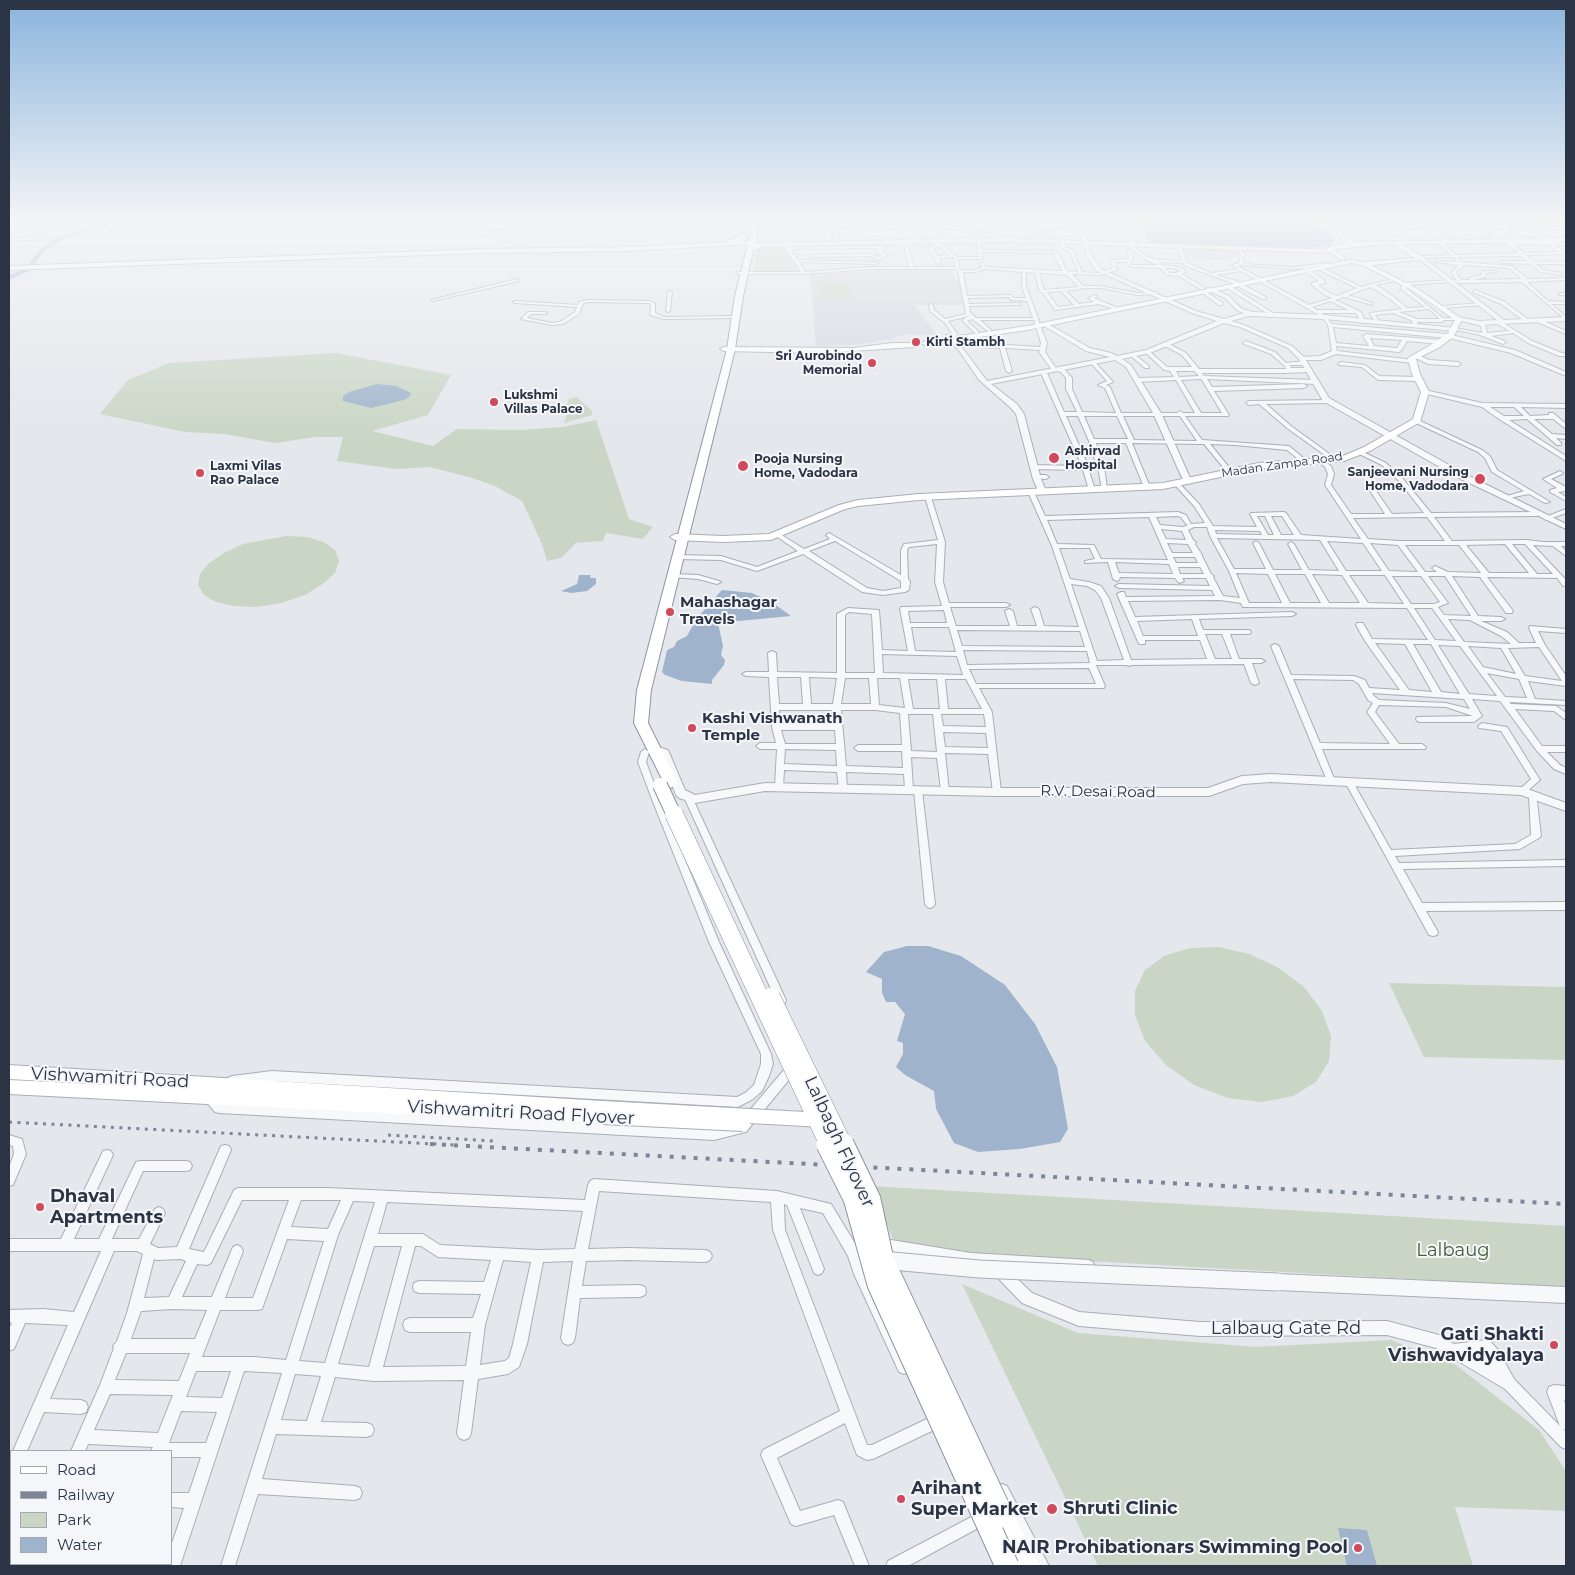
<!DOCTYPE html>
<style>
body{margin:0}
#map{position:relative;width:1575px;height:1575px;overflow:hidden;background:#e4e7ec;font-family:Montserrat,sans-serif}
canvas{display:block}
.frame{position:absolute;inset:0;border:10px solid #2b3445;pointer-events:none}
.legend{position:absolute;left:10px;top:1450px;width:162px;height:115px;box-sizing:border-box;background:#f4f6f9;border:1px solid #a4a8b1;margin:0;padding:6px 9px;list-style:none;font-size:15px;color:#2b3445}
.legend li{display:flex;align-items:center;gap:10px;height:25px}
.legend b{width:25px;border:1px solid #a4a8b1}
</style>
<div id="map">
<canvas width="1575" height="1575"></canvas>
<div class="frame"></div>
<ul class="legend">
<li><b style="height:6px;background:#fff"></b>Road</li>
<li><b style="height:6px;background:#7d8696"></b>Railway</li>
<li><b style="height:14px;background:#c9d6c5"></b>Park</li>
<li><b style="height:14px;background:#9fb4cc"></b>Water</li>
</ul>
</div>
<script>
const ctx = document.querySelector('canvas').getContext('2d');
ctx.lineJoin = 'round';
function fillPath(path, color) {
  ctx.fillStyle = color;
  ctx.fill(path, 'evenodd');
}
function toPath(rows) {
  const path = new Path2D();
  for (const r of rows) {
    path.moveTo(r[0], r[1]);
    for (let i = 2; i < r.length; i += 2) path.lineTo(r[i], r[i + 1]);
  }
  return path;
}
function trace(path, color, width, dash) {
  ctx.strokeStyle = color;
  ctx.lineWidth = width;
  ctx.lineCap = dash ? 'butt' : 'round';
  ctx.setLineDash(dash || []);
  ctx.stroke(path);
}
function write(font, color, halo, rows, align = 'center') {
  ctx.font = font + ' Montserrat,sans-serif';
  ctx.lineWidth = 4;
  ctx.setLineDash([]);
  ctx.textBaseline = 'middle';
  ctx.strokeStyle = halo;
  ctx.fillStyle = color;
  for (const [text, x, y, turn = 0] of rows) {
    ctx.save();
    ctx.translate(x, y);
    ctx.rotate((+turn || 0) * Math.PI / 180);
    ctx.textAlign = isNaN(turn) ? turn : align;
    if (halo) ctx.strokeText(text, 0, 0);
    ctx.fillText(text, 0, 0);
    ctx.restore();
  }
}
fillPath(toPath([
 [1182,248,1234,250,1239,253,1236,257,1230,257,1233,261,1186,259],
 [903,269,952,269,955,280,960,280,965,305,914,305,937,335,929,336,906,334,891,339,854,345,816,346,810,275]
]), '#d2d6de');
fillPath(toPath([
 [781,245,799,271,754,272,757,249],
 [820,283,850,283,851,299,820,299],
 [336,353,451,375,428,415,372,431,433,446,457,429,520,430,563,427,596,420,629,519,653,527,643,539,606,533,603,541,576,543,561,558,547,561,542,544,522,501,495,486,472,478,430,467,397,469,337,461,343,437,315,437,275,443,224,434,185,432,100,414,128,380,169,363],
 [577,397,592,411,592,415,564,423,567,414,564,413,569,399],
 [286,536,307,537,324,542,335,550,339,561,335,573,323,584,305,595,281,603,256,607,234,606,216,602,204,595,198,585,200,574,209,563,224,553,243,544],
 [1219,947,1249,954,1279,968,1304,987,1322,1011,1331,1036,1329,1061,1316,1082,1293,1096,1263,1102,1228,1098,1194,1085,1166,1065,1145,1041,1135,1015,1135,991,1145,970,1164,956,1190,948],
 [1389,983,1566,987,1566,1060,1424,1057],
 [869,1186,1566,1226,1566,1288,948,1253,914,1247,893,1239],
 [962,1284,1078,1333,1256,1347,1391,1340,1456,1365,1539,1430,1566,1471,1566,1511,1455,1507,1473,1566,1098,1566]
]), '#c9d6c5');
fillPath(toPath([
 [1139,217,1298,217,1318,225,1335,238,1307,235,1335,239,1330,245,1314,248,1150,244,1140,243,1149,242,1139,222,1149,221,1140,220],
 [377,384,396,386,411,393,410,396,404,400,371,408,343,401,343,396,349,392],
 [579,575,591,575,590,578,596,578,596,584,587,591,571,593,561,591,577,584],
 [722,590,752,593,773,603,791,616,718,623,723,646,721,655,725,660,724,665,712,680,712,684,682,681,665,675,662,672,667,650,674,647,677,641,687,636,697,618],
 [907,946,928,946,961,956,1005,985,1035,1024,1057,1067,1068,1129,1060,1142,1020,1149,978,1152,954,1143,936,1109,934,1091,905,1075,896,1067,903,1054,903,1043,897,1041,905,1014,895,1002,886,1002,882,993,882,979,866,972,884,952],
 [1338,1528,1367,1530,1377,1566,1347,1566]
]), '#9fb4cc');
fillPath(toPath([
 [125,217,136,217,65,238,44,251,29,271,9,280,9,275,25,269,40,249,61,236,125,217]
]), '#9fb4cc');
const minor = toPath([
 [15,217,20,217,9,224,9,221,15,217],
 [34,217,40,217,9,235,9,232,34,217],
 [50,217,66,218,32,238,50,239,52,241,9,240,9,238,26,238,60,219,50,217],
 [480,217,484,217,486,229,500,228,502,229,486,231,487,235,484,236,480,217],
 [548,217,598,217,598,218,596,219,548,217],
 [842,217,840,220,757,221,755,220,757,219,842,217],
 [883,217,899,217,922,221,920,222,883,217],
 [985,217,989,217,997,241,993,241,992,237,945,227,947,240,943,241,941,226,932,224,920,235,918,242,916,243,914,242,916,235,924,227,825,229,823,242,821,243,819,242,822,222,824,221,826,222,825,227,927,225,931,222,991,234,985,217],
 [996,217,1000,217,1002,223,1000,223,996,217],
 [1088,217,1086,219,1018,220,1016,219,1018,218,1088,217],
 [1132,217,1136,217,1141,237,1129,245,1132,245,1148,257,1153,259,1182,261,1177,247,1179,246,1181,247,1187,263,1211,273,1238,269,1232,265,1239,263,1241,254,1236,249,1238,248,1245,254,1243,262,1244,264,1293,267,1328,263,1330,265,1306,268,1325,281,1325,283,1318,285,1329,293,1337,296,1357,288,1319,270,1319,268,1323,268,1361,287,1396,278,1398,279,1398,280,1376,285,1394,297,1407,308,1425,307,1401,289,1401,287,1404,285,1403,283,1451,280,1457,281,1452,272,1458,265,1435,262,1437,261,1457,262,1454,257,1420,258,1418,257,1420,256,1451,255,1436,241,1436,239,1440,239,1456,255,1518,253,1504,241,1504,239,1508,239,1511,242,1546,242,1526,227,1528,226,1564,227,1550,217,1555,217,1566,224,1566,229,1532,228,1551,242,1566,243,1566,245,1555,245,1564,252,1566,252,1566,254,1526,255,1533,261,1566,262,1566,264,1536,264,1543,270,1561,273,1561,275,1540,272,1531,264,1502,263,1500,262,1502,261,1528,261,1521,256,1458,257,1461,262,1512,266,1527,279,1566,278,1566,280,1527,282,1548,301,1566,302,1566,304,1551,304,1566,317,1566,320,1522,282,1460,283,1451,282,1410,285,1406,288,1443,318,1461,318,1461,320,1444,320,1442,322,1418,322,1416,326,1414,327,1412,326,1413,321,1393,313,1375,315,1380,323,1378,324,1376,323,1370,314,1370,313,1402,309,1390,299,1371,287,1348,295,1373,303,1373,305,1344,297,1335,300,1361,312,1366,323,1362,323,1356,313,1322,313,1332,324,1447,334,1450,336,1447,338,1333,327,1336,343,1369,346,1363,336,1366,334,1440,340,1443,342,1440,344,1407,341,1401,351,1399,352,1336,346,1337,351,1414,360,1415,361,1412,363,1336,354,1321,360,1302,360,1299,358,1300,357,1320,356,1332,351,1328,325,1321,316,1241,271,1216,275,1236,281,1266,297,1266,299,1262,299,1232,283,1183,265,1183,263,1158,262,1162,265,1175,266,1185,270,1185,272,1182,274,1204,287,1204,289,1200,289,1179,276,1167,275,1160,268,1131,267,1126,262,1115,262,1117,270,1100,275,1072,274,1083,286,1101,286,1137,293,1156,292,1158,293,1156,294,1137,295,1101,288,1085,288,1066,291,1079,304,1094,302,1088,298,1095,295,1097,296,1094,298,1118,308,1118,310,1116,310,1099,304,1055,310,1043,293,1039,290,1035,273,1026,272,1026,286,1038,318,1039,319,1038,320,1047,343,1045,352,1056,368,1065,370,1072,378,1072,389,1082,412,1116,413,1105,388,1098,385,1107,381,1091,363,1094,361,1113,382,1106,385,1110,387,1121,413,1177,413,1180,411,1183,413,1195,413,1176,380,1138,382,1135,380,1138,378,1174,377,1170,371,1164,370,1146,353,1145,352,1148,350,1167,367,1192,367,1182,355,1163,345,1162,344,1165,342,1186,353,1199,369,1286,369,1285,366,1271,354,1244,344,1243,343,1246,341,1275,352,1286,363,1305,361,1308,363,1305,365,1290,365,1291,368,1309,368,1312,370,1309,372,1283,373,1202,373,1204,376,1315,380,1318,382,1315,384,1207,379,1212,387,1304,384,1307,386,1304,388,1214,391,1229,415,1228,416,1185,416,1202,440,1289,446,1307,461,1307,463,1303,463,1287,450,1235,445,1210,444,1232,471,1229,473,1227,472,1204,444,1132,443,1150,487,1147,489,1144,487,1126,443,1096,443,1105,473,1107,489,1102,490,1099,473,1089,441,1078,416,1066,416,1086,461,1095,490,1092,492,1089,490,1083,470,1033,469,1030,467,1033,465,1082,466,1041,373,1044,371,1047,373,1064,412,1077,412,1066,389,1066,378,1061,372,1052,370,1039,352,1040,350,1005,348,1012,371,1009,373,1006,371,1000,348,957,346,954,344,957,342,1040,347,1041,343,1034,320,980,320,991,330,991,331,989,332,972,319,967,321,979,332,976,334,962,320,969,316,948,321,958,335,955,337,953,336,946,324,930,311,929,305,931,304,933,305,934,310,945,319,966,314,958,271,956,269,871,269,804,274,738,274,736,273,738,272,801,272,783,244,785,243,789,247,886,246,888,247,881,248,883,252,888,255,878,260,870,256,813,257,811,256,813,255,871,254,878,257,882,255,879,254,877,248,791,249,797,260,876,262,878,263,876,264,799,262,805,272,871,267,909,267,904,247,891,243,893,241,908,245,914,267,955,267,954,258,952,257,939,258,941,263,937,264,928,247,936,245,932,241,936,241,957,257,979,257,976,241,978,240,980,241,982,250,1057,251,1067,271,1077,272,1078,271,1069,251,1061,248,1060,243,1064,242,1065,247,1073,250,1082,272,1100,273,1113,268,1110,260,1129,259,1127,251,1131,249,1128,245,1124,245,1137,237,1132,217],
 [1514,244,1549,245,1558,252,1524,253,1514,244],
 [939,247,949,255,937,256,933,248,939,247],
 [1134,251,1144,259,1157,265,1132,265,1130,261,1134,260,1131,252,1134,251],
 [982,252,1053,253,1062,271,986,267,982,262,980,263,982,267,976,270,961,270,959,268,958,259,983,259,982,252],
 [1241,265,1293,269,1303,268,1303,270,1319,281,1312,283,1312,285,1325,295,1332,298,1309,305,1238,266,1241,265],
 [1463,265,1509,268,1522,279,1472,280,1485,277,1486,273,1497,272,1495,271,1484,271,1482,272,1481,275,1469,278,1470,280,1461,280,1456,272,1463,267,1463,265],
 [1165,268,1174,268,1180,271,1176,273,1170,273,1165,268],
 [985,269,1022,272,1022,286,1026,298,1013,298,1011,295,967,296,963,272,976,272,985,269],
 [1039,273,1067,275,1079,287,1044,290,1039,273],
 [1061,291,1074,305,1058,307,1047,292,1061,291],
 [1009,297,1011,300,1027,301,1033,318,976,318,970,312,969,306,1019,305,1021,304,1019,303,969,304,968,298,1009,297],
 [1330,301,1349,310,1317,310,1312,307,1330,301],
 [1429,309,1440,319,1417,319,1399,312,1429,309],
 [1370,338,1402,340,1397,348,1374,346,1370,338],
 [1176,371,1194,371,1199,376,1179,377,1176,371],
 [1201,379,1202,380,1222,413,1201,413,1181,380,1201,379],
 [1084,416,1117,416,1128,439,1094,439,1084,416],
 [1123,416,1180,416,1197,441,1134,440,1123,416],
 [1370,217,1375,217,1391,228,1416,226,1405,219,1404,217,1444,217,1411,219,1422,226,1422,228,1394,230,1410,240,1408,242,1387,230,1370,217],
 [1083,221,1086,222,1033,236,1031,235,1083,221],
 [1435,225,1510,225,1511,227,1505,227,1523,240,1519,241,1499,227,1482,227,1499,239,1497,241,1477,227,1440,227,1462,240,1460,242,1434,227,1435,225],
 [836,230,861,231,866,241,862,242,858,233,838,232,839,243,835,244,834,231,836,230],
 [517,279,519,280,519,281,433,301,431,300,517,279],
 [1227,285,1229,285,1276,315,1272,316,1225,287,1225,285,1227,285],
 [1203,290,1223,303,1223,305,1219,305,1201,292,1201,290,1203,290],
 [1475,290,1505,302,1530,321,1526,322,1501,304,1473,292,1473,291,1475,290],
 [670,291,672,292,670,311,668,312,666,311,668,292,670,291],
 [1561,293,1566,293,1566,295,1559,295,1559,294,1561,293],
 [587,300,650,301,655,304,655,313,664,317,735,316,737,317,735,318,664,319,650,315,651,305,649,303,587,302,583,304,579,314,563,324,552,325,521,319,528,312,545,312,547,313,547,314,531,314,527,318,552,323,560,322,575,312,577,307,515,303,513,302,515,301,578,305,579,302,587,300],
 [1480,303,1482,304,1482,305,1443,308,1441,307,1443,306,1480,303],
 [1537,320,1541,320,1566,331,1566,334,1537,322,1537,320],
 [1496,321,1500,321,1532,341,1562,353,1566,354,1566,356,1559,356,1528,343,1513,333,1491,336,1505,341,1506,342,1503,344,1480,335,1452,329,1454,328,1482,333,1481,326,1476,323,1478,322,1485,324,1487,333,1509,331,1496,323,1496,321],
 [1134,354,1149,366,1149,368,1145,368,1132,357,1131,356,1134,354],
 [1416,354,1429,360,1458,362,1461,364,1458,366,1428,364,1414,357,1413,356,1416,354],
 [1341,362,1365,365,1379,376,1418,377,1421,379,1418,381,1378,380,1362,367,1339,365,1338,364,1341,362],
 [1425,390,1482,403,1566,404,1566,408,1521,407,1530,416,1549,415,1549,413,1553,413,1566,424,1566,429,1553,419,1534,419,1552,434,1566,435,1566,439,1556,438,1561,443,1561,445,1557,445,1527,419,1509,420,1566,456,1566,461,1499,419,1482,407,1423,393,1423,391,1425,390],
 [1490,407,1514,407,1524,416,1504,416,1490,407],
 [1333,400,1333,402,1331,403,1266,404,1291,426,1335,458,1335,460,1333,461,1287,428,1259,404,1249,405,1246,403,1249,401,1333,400],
 [1414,420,1418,420,1482,450,1490,456,1497,470,1550,502,1545,503,1529,494,1504,499,1504,497,1524,491,1492,472,1485,458,1478,452,1414,422,1414,420],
 [1357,451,1361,451,1386,463,1403,479,1431,513,1537,512,1540,514,1537,516,1434,517,1452,541,1527,540,1543,542,1566,542,1566,546,1561,546,1566,551,1566,556,1553,546,1533,545,1566,580,1566,586,1563,586,1557,578,1487,577,1513,611,1512,613,1506,613,1480,577,1452,576,1478,616,1501,617,1505,619,1501,621,1481,621,1507,632,1519,643,1536,643,1529,628,1530,626,1566,629,1566,633,1538,631,1545,645,1566,676,1566,686,1528,681,1535,699,1566,701,1566,705,1509,702,1511,704,1556,706,1566,713,1566,720,1554,711,1515,709,1542,746,1566,746,1566,752,1547,752,1560,765,1566,768,1566,774,1554,769,1537,751,1500,701,1472,699,1482,716,1474,722,1420,722,1417,721,1416,719,1417,717,1473,716,1446,707,1379,705,1375,712,1399,744,1422,744,1426,747,1425,749,1322,749,1335,781,1331,784,1328,783,1271,646,1275,644,1279,646,1291,675,1354,676,1365,680,1369,688,1400,690,1365,641,1356,625,1357,623,1363,623,1372,639,1428,640,1407,608,1246,607,1243,607,1241,603,1220,600,1128,601,1135,617,1292,612,1296,614,1292,616,1199,619,1203,630,1250,630,1251,632,1250,634,1230,634,1239,659,1261,659,1265,661,1261,663,1252,663,1259,683,1255,685,1251,683,1244,664,1132,665,1129,666,1126,665,1096,665,1105,686,1104,688,979,688,992,712,1001,792,1000,794,994,794,993,792,988,754,945,753,949,791,945,794,941,791,937,758,911,757,913,790,909,793,905,790,904,774,846,772,847,789,843,792,839,789,837,772,784,770,783,787,779,790,775,787,777,749,760,749,756,746,760,743,776,743,772,727,769,677,746,676,742,674,746,672,769,672,768,653,772,651,776,653,777,672,837,673,837,614,848,608,879,610,882,650,908,651,900,609,901,607,942,606,935,582,937,544,909,547,907,550,908,579,910,581,909,590,905,592,883,595,862,592,803,554,757,571,721,560,678,559,675,557,678,555,721,556,757,567,798,551,776,536,776,534,780,534,804,549,830,539,826,535,829,533,901,575,901,550,904,544,938,540,925,497,928,495,931,497,945,542,943,582,949,603,1006,603,1010,605,1006,607,950,607,956,626,1010,626,1005,611,1009,609,1013,611,1017,626,1037,626,1031,609,1035,607,1039,609,1044,626,1079,627,1052,546,1028,492,1029,491,1034,492,1045,516,1178,512,1186,515,1191,524,1205,523,1194,506,1174,484,1177,482,1179,483,1199,504,1213,526,1257,527,1250,514,1251,513,1284,512,1286,513,1301,535,1361,539,1325,485,1328,474,1325,467,1318,461,1321,459,1331,466,1334,474,1331,485,1351,514,1385,514,1367,486,1370,484,1372,485,1392,514,1424,513,1399,481,1382,465,1357,453,1357,451],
 [1177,516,1181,517,1186,524,1188,525,1183,527,1160,525,1156,517,1177,516],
 [1257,516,1265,516,1274,535,1268,535,1257,516],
 [1271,516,1282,516,1294,535,1281,535,1271,516],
 [1149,517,1168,560,1101,559,1094,545,1057,544,1047,520,1149,517],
 [1427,517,1445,541,1400,541,1368,539,1353,518,1427,517],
 [1194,527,1207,527,1210,536,1229,571,1240,598,1223,596,1213,577,1214,576,1211,574,1202,556,1202,555,1195,544,1196,542,1193,540,1188,530,1194,527],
 [1161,529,1182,531,1186,540,1166,539,1161,529],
 [1215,530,1260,531,1262,535,1216,534,1215,530],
 [1217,538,1320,540,1339,571,1309,570,1294,544,1291,542,1288,544,1302,570,1273,570,1259,543,1256,541,1253,543,1266,569,1234,569,1217,538],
 [835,541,901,581,901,588,883,591,867,588,809,551,835,541],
 [1327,541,1363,543,1382,571,1346,571,1327,541],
 [1167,543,1188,544,1193,553,1172,553,1167,543],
 [1370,543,1398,545,1418,572,1389,571,1370,543],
 [1505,544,1529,573,1489,573,1466,545,1505,544],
 [1512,544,1525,544,1553,574,1537,574,1512,544],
 [1405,545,1459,545,1481,573,1448,572,1435,566,1432,568,1437,572,1425,572,1405,545],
 [1059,548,1090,548,1095,559,1085,561,1085,563,1108,562,1113,579,1117,581,1119,580,1120,577,1175,578,1178,582,1180,583,1184,581,1182,578,1206,578,1210,586,1119,584,1115,586,1119,588,1212,590,1215,596,1126,597,1124,592,1121,592,1117,594,1139,644,1145,644,1145,640,1200,640,1207,659,1131,660,1109,598,1101,586,1089,582,1070,579,1059,548],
 [1173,557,1195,557,1198,563,1176,563,1173,557],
 [1115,562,1169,564,1173,574,1119,573,1115,562],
 [1178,567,1200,567,1204,574,1180,574,1178,567],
 [1236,573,1268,574,1282,603,1249,603,1236,573],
 [1275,574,1305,574,1321,603,1290,603,1275,574],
 [1312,574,1342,575,1360,603,1329,603,1312,574],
 [1349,575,1385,575,1404,604,1368,603,1349,575],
 [1392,576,1421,576,1440,602,1434,604,1411,604,1392,576],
 [1428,576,1445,576,1471,616,1444,615,1438,607,1448,603,1428,576],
 [1071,584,1087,586,1095,590,1101,598,1124,660,1097,661,1071,584],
 [1414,608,1432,608,1456,641,1435,640,1414,608],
 [944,610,947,623,910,623,908,611,944,610],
 [849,612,872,614,875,673,845,673,845,615,849,612],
 [1192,619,1198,636,1143,636,1137,621,1192,619],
 [1448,619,1470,620,1501,636,1511,644,1464,642,1448,619],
 [911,627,949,627,956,652,915,651,911,627],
 [957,630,1080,631,1085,647,962,646,957,630],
 [1205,634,1222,634,1232,659,1215,659,1205,634],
 [1375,643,1405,644,1432,692,1409,690,1375,643],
 [1413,644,1431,644,1460,694,1441,692,1413,644],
 [1438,645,1460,646,1497,696,1469,694,1438,645],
 [1468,646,1501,648,1516,674,1483,667,1468,646],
 [1539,647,1562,681,1525,676,1508,648,1539,647],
 [963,650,1087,651,1090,663,967,665,963,650],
 [882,654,957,656,963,675,883,673,882,654],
 [1089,668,1096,684,976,684,969,669,1089,668],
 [1487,673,1519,679,1527,698,1505,697,1487,673],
 [777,677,801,677,803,704,779,704,777,677],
 [809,677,837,678,833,704,811,704,809,677],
 [845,678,869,678,871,704,841,704,845,678],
 [877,678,900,678,905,708,879,705,877,678],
 [908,679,937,679,940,709,913,709,908,679],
 [945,679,966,679,982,709,948,709,945,679],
 [1293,679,1353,680,1359,684,1368,700,1373,703,1367,712,1390,744,1320,743,1293,679],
 [1372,693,1464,699,1470,709,1446,703,1379,700,1374,696,1372,693],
 [779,710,833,710,834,724,780,724,779,710],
 [841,710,875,710,900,713,902,745,858,745,854,748,858,751,902,751,903,768,846,766,841,710],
 [908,714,933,714,937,752,911,751,908,714],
 [941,714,984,714,986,727,943,726,941,714],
 [781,730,835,730,836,744,785,744,781,730],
 [943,732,986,733,988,748,945,747,943,732],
 [785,749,836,750,837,766,784,764,785,749],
 [1560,471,1563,473,1562,474,1551,479,1566,487,1566,491,1558,492,1566,497,1566,501,1550,492,1550,490,1557,488,1543,479,1560,471],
 [1036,475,1046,475,1049,477,1046,479,1034,478,1033,477,1036,475],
 [1566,509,1566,513,1546,520,1543,518,1566,509],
 [673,574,698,575,719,581,721,582,717,584,698,579,671,577,669,576,673,574],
 [1482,723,1507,727,1540,780,1525,793,1522,794,1518,791,1531,779,1501,731,1479,728,1478,726,1482,723],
 [645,749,649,752,646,762,661,802,719,942,771,1054,773,1064,769,1076,762,1091,753,1099,738,1107,272,1081,232,1086,228,1084,226,1081,228,1078,232,1076,272,1071,737,1097,745,1093,754,1085,761,1064,761,1054,709,942,653,802,638,762,641,752,645,749],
 [1349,779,1353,782,1391,850,1515,844,1531,835,1529,795,1530,793,1536,793,1541,836,1539,838,1520,849,1395,856,1399,863,1566,860,1566,866,1403,869,1422,903,1566,902,1566,910,1426,911,1438,932,1437,935,1433,936,1429,935,1345,782,1349,779],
 [918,787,922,790,935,904,933,907,930,908,927,907,925,904,914,790,918,787],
 [688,794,692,797,786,1000,785,1003,781,1004,777,1003,776,1000,684,797,688,794],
 [793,1062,797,1064,799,1067,797,1070,746,1132,714,1140,219,1113,215,1112,202,1097,204,1094,208,1092,212,1094,222,1103,714,1130,738,1124,789,1064,793,1062],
 [9,1135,22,1139,26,1154,13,1185,9,1186,9,1167,14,1154,13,1146,9,1145,9,1135],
 [225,1145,229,1146,231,1150,189,1249,204,1252,234,1190,238,1188,327,1188,585,1200,588,1185,590,1181,594,1179,777,1191,831,1204,856,1245,866,1238,870,1240,872,1244,870,1248,861,1256,864,1269,911,1367,909,1372,904,1374,899,1372,854,1274,848,1256,823,1213,800,1208,824,1269,822,1273,818,1275,814,1273,787,1205,784,1204,785,1230,867,1445,872,1445,931,1417,936,1419,938,1424,936,1429,873,1459,867,1460,857,1455,845,1423,777,1458,800,1511,838,1500,843,1502,869,1566,855,1566,834,1515,796,1526,791,1524,761,1455,763,1450,840,1411,773,1230,771,1202,599,1191,588,1249,627,1248,706,1250,710,1252,712,1256,710,1260,706,1262,627,1260,586,1261,582,1286,640,1285,645,1287,646,1291,645,1295,640,1297,580,1298,575,1338,573,1343,568,1345,563,1343,561,1338,573,1261,543,1262,527,1344,519,1367,508,1374,478,1379,471,1433,469,1438,464,1440,459,1438,457,1433,464,1380,374,1381,335,1377,321,1422,367,1423,372,1425,374,1430,372,1435,367,1437,276,1434,262,1479,355,1486,360,1488,362,1493,360,1498,355,1500,258,1494,235,1566,221,1566,282,1373,244,1371,180,1566,165,1566,165,1564,171,1564,171,1546,184,1508,171,1507,171,1493,189,1493,201,1457,171,1457,171,1451,151,1451,153,1447,88,1444,85,1451,71,1451,100,1385,114,1348,113,1346,117,1341,127,1313,143,1254,137,1251,114,1251,50,1399,81,1400,86,1402,88,1407,86,1412,81,1414,44,1412,27,1451,13,1451,68,1325,25,1323,14,1349,9,1351,9,1329,12,1323,9,1322,9,1310,43,1309,74,1312,101,1251,9,1251,9,1239,61,1239,103,1151,107,1150,111,1151,113,1155,74,1239,99,1239,136,1162,140,1161,186,1161,190,1162,192,1166,190,1170,186,1171,143,1171,112,1239,139,1239,155,1209,159,1207,163,1209,165,1213,150,1244,158,1248,177,1247,221,1146,225,1145],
 [242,1200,289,1200,253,1298,225,1298,243,1251,241,1247,237,1245,233,1247,212,1297,182,1297,197,1264,207,1265,211,1263,242,1200],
 [301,1200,341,1200,328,1229,291,1227,301,1200],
 [353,1201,375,1202,325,1363,299,1361,338,1235,353,1201],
 [387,1202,583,1211,575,1249,538,1250,440,1245,423,1234,378,1234,387,1202],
 [287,1239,324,1241,286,1360,254,1357,202,1357,220,1310,257,1310,262,1309,287,1239],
 [374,1246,402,1246,369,1367,338,1364,374,1246],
 [415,1246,421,1246,438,1257,491,1260,484,1282,419,1281,414,1283,413,1287,414,1291,419,1293,481,1294,473,1318,410,1318,405,1320,403,1325,405,1330,410,1332,471,1332,466,1366,383,1367,415,1246],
 [154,1259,157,1260,181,1259,186,1261,169,1297,144,1298,154,1259],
 [503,1260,531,1262,513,1344,509,1358,505,1361,480,1365,485,1325,503,1260],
 [173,1309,207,1310,195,1339,131,1339,141,1311,173,1309],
 [126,1353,190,1353,179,1381,115,1380,126,1353],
 [196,1371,231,1371,222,1398,186,1397,196,1371],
 [295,1374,321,1376,307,1421,281,1420,295,1374],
 [110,1394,173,1395,158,1433,94,1430,110,1394],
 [181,1411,217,1412,206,1443,169,1443,181,1411],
 [879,1238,971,1253,1089,1260,1093,1262,1095,1266,1093,1270,1089,1272,1005,1267,1032,1293,1079,1312,1200,1322,1387,1321,1439,1335,1454,1344,1486,1340,1491,1342,1498,1350,1514,1379,1560,1426,1547,1392,1549,1387,1554,1385,1566,1386,1566,1400,1564,1400,1566,1406,1566,1430,1563,1429,1566,1432,1566,1449,1561,1447,1505,1389,1436,1348,1387,1335,1200,1336,1079,1326,1022,1303,995,1275,994,1271,996,1267,971,1265,879,1250,875,1248,873,1244,875,1240,879,1238],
 [1483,1354,1488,1360,1492,1365,1474,1355,1483,1354],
 [9,1456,11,1456,11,1470,9,1470,9,1456],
 [1002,1484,1007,1486,1049,1566,1034,1566,995,1491,997,1486,1002,1484],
 [977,1514,982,1516,984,1521,982,1526,908,1566,886,1566,888,1561,977,1514],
 [106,1564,122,1564,121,1566,106,1566,106,1564]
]);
const tertiary = toPath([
 [1083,217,1088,217,1085,223,1085,233,1087,241,1336,250,1334,253,1088,245,1093,258,1101,269,1196,311,1224,319,1244,313,1238,311,1225,298,1207,290,1207,288,1211,288,1229,296,1242,309,1253,312,1324,315,1456,328,1457,329,1454,331,1324,319,1249,316,1231,321,1244,325,1292,346,1304,357,1329,398,1467,475,1566,524,1566,529,1461,479,1323,401,1299,359,1288,348,1240,327,1224,323,1150,353,1122,359,1131,365,1161,413,1191,480,1190,482,1183,480,1153,413,1126,367,1115,360,991,384,1017,404,1024,414,1041,479,1046,491,1039,493,1033,479,1016,414,1011,408,979,380,960,352,946,337,946,335,950,335,964,350,987,381,1110,357,1086,351,1044,326,1044,324,1048,324,1090,348,1111,353,1117,356,1146,350,1217,321,1192,313,1097,271,1087,258,1083,244,998,242,750,247,747,245,750,243,998,238,1082,241,1079,233,1079,223,1083,217],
 [1420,258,1424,258,1504,320,1566,317,1566,321,1478,325,1457,320,1457,318,1459,317,1478,321,1497,320,1420,260,1420,258],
 [1447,334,1515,350,1566,372,1566,376,1511,353,1445,337,1445,335,1447,334],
 [655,746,668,750,685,790,695,795,765,783,997,788,1208,788,1242,776,1271,774,1522,787,1566,803,1566,811,1521,795,1271,782,1243,784,1209,796,997,796,765,791,695,803,679,798,676,795,660,755,651,752,650,750,655,746],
 [1278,1274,1566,1287,1566,1303,1278,1290,1272,1288,1270,1282,1272,1276,1278,1274]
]);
const secondary = toPath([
 [1350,260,1352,263,1027,330,925,345,921,343,925,341,1027,326,1350,260],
 [1362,263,1366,263,1416,288,1462,319,1454,336,1440,347,1416,359,1420,374,1429,392,1420,422,1370,451,1344,461,1259,469,1163,489,919,500,858,506,845,509,771,540,723,542,675,540,670,537,675,534,723,536,769,534,839,505,858,500,919,494,1163,483,1259,463,1343,456,1364,447,1413,419,1421,392,1412,374,1408,358,1434,343,1448,333,1455,320,1412,290,1362,265,1362,263],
 [892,343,914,343,918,345,914,347,820,353,724,351,720,349,724,347,854,348,892,343],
 [9,1065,603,1101,609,1103,611,1117,609,1122,603,1124,9,1094,9,1080,135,1086,9,1079,9,1065]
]);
const primary = toPath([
 [1309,217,1317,217,1356,242,1566,238,1566,242,1402,244,1425,259,1364,266,1349,262,1352,260,1364,262,1415,258,1393,244,1334,249,1346,259,1341,260,1325,248,1347,243,1309,217],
 [750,241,752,244,628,251,484,253,9,270,9,266,484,249,628,247,750,241]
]);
const trunk = toPath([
 [589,217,757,218,760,220,755,246,766,242,770,244,753,251,743,296,735,349,651,690,648,723,678,783,671,788,664,783,634,723,637,690,727,349,735,296,750,236,741,243,724,246,720,244,743,234,750,236,753,222,589,217],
 [1002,1503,1011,1507,1039,1566,1013,1566,989,1516,993,1507,1002,1503]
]);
trace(minor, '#a9aeb7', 2);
trace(tertiary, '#a9aeb7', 2);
trace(secondary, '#a9aeb7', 2);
trace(primary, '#a3abb8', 2);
trace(trunk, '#8b94a3', 2);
fillPath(minor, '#f7f8fa');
fillPath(tertiary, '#f7f8fa');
fillPath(secondary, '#fff');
fillPath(primary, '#fff');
fillPath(trunk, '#fff');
trace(toPath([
 [9,1122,454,1145],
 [388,1135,495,1141]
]), '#7d8696', 3, [3, 5.5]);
trace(toPath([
 [430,1144,1566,1204]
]), '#7d8696', 4, [4, 8]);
const tertiaryBridge = toPath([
 [882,1260,979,1269,1278,1282]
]);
const secondaryBridge = toPath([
 [603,1108,823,1120],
 [603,1117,743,1124]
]);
const trunkBridgeFar2 = toPath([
 [660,785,674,815]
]);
const trunkBridgeFar1 = toPath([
 [674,814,829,1145],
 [771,997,843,1145]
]);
const trunkBridge = toPath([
 [828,1144,855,1198,879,1284,1007,1566],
 [842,1144,869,1200,882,1260,1002,1516]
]);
trace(tertiaryBridge, '#a9aeb7', 19, []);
trace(secondaryBridge, '#a9aeb7', 16, []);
trace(trunkBridgeFar2, '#8b94a3', 16, []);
trace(trunkBridgeFar1, '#8b94a3', 19, []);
trace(trunkBridge, '#8b94a3', 25, []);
trace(tertiaryBridge, '#f7f8fa', 17);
trace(secondaryBridge, '#fff', 14);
trace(trunkBridgeFar2, '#fff', 14);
trace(trunkBridgeFar1, '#fff', 18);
trace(trunkBridge, '#fff', 23);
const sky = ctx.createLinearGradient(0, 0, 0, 438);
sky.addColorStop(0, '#8bb4dd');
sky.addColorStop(0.5, '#f3f4f6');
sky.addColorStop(1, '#f3f4f600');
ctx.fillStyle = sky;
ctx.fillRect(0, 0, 1575, 438);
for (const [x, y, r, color] of [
 [916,342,5,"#d1495b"],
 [872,363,5,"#d1495b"],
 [494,402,5,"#d1495b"],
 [1054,458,6,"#d1495b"],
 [743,466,6,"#d1495b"],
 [200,473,5,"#d1495b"],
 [1480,479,6,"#d1495b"],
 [670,612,5,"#d1495b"],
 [692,728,5,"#d1495b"],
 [40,1207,5,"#d1495b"],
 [1554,1345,5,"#d1495b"],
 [901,1499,5,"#d1495b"],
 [1052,1509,6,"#d1495b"],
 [1358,1548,5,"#d1495b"]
]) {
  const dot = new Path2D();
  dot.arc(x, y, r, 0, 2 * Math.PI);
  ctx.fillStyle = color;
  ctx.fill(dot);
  trace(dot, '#f4f6f9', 2);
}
write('bold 12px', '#2b3445', '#f4f6f9', [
 ["Kirti Stambh",926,342],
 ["Sri Aurobindo",862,356,"right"],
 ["Memorial",862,370,"right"],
 ["Lukshmi",504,395],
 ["Villas Palace",504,409],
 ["Ashirvad",1065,451],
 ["Hospital",1065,465],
 ["Pooja Nursing",754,459],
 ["Home, Vadodara",754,473],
 ["Laxmi Vilas",210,466],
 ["Rao Palace",210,480],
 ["Sanjeevani Nursing",1469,472,"right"],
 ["Home, Vadodara",1469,486,"right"]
], 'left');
write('12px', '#2b3445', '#f4f6f9', [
 ["Madan Zampa Road",1282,465,-8]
]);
write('bold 15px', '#2b3445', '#f4f6f9', [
 ["Mahashagar",680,603],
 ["Travels",680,620],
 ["Kashi Vishwanath",702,719],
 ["Temple",702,736]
], 'left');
write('15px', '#2b3445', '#f4f6f9', [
 ["R.V. Desai Road",1098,792,1]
]);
write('18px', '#2b3445', '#f4f6f9', [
 ["Vishwamitri Road",110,1078,3],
 ["Vishwamitri Road Flyover",521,1113,3],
 ["Lalbagh Flyover",839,1142,65],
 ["Lalbaug Gate Rd",1286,1329]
]);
write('bold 18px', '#2b3445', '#f4f6f9', [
 ["Dhaval",50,1197],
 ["Apartments",50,1218],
 ["Gati Shakti",1544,1335,"right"],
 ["Vishwavidyalaya",1544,1356,"right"],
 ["Arihant",911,1489],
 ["Super Market",911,1510],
 ["Shruti Clinic",1063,1509],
 ["NAIR Prohibationars Swimming Pool",1348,1548,"right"]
], 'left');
write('18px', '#3f6138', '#f4f6f9', [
 ["Lalbaug",1453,1251]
]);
</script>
